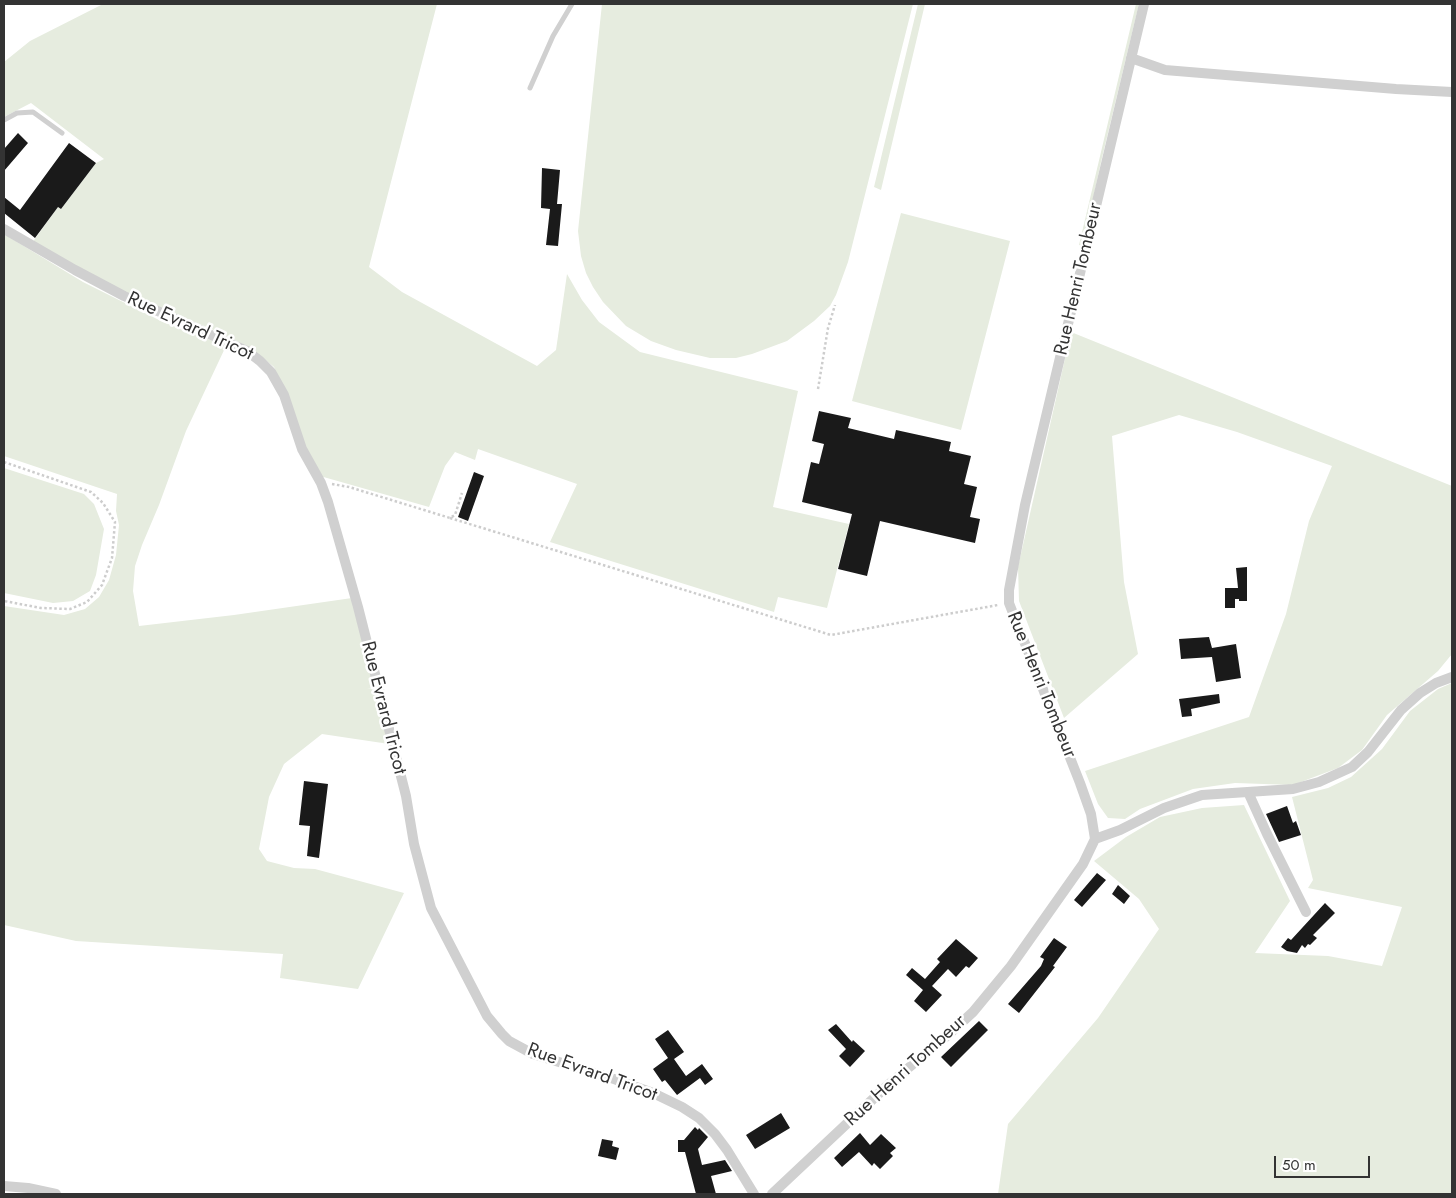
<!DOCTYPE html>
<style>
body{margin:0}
#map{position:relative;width:1456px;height:1198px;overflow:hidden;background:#fff;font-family:Jost,sans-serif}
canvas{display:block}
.frame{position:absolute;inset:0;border:5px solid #333;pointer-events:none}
.scale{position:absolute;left:1274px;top:1156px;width:96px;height:22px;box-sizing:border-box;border:2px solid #333;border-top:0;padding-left:6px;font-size:15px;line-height:18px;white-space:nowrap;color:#333;-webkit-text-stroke:4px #fff;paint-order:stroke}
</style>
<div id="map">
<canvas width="1456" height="1198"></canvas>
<div class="frame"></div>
<div class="scale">50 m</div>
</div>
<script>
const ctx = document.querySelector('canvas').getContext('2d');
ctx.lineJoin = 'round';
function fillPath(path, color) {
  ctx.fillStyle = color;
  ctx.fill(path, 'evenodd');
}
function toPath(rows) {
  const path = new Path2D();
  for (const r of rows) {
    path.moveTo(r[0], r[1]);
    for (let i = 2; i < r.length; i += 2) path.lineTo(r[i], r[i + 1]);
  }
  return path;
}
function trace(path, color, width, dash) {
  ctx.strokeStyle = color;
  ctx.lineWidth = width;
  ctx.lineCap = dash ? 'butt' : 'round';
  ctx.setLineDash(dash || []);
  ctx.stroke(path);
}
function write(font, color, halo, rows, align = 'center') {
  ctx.font = font + ' Jost,sans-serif';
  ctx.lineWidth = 5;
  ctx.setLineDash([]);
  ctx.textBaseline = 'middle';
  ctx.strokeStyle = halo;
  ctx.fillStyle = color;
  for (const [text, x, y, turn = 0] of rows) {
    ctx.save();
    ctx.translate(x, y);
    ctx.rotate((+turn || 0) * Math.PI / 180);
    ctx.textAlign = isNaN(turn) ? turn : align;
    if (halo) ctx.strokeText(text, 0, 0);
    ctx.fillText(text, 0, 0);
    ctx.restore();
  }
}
fillPath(toPath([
 [103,4,437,4,369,267,402,292,537,366,556,350,567,274,582,300,599,322,640,352,798,391,773,507,849,524,827,608,778,597,774,612,550,542,577,484,478,449,475,460,455,452,445,466,429,507,320,476,309,457,283,387,274,367,262,357,247,346,223,334,131,295,32,243,58,207,61,209,96,163,104,159,31,103,4,117,4,62,30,41],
 [602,4,913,4,848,262,836,295,830,306,814,321,787,341,752,354,736,358,710,358,676,350,651,341,626,326,603,302,593,287,586,273,581,256,578,231],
 [918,4,925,4,881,190,874,187],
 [1136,4,1139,4,1101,162,1083,246,1079,245],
 [901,213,1010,241,961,430,852,401],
 [4,234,83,282,163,322,226,346,186,431,159,505,142,545,135,566,133,591,139,626,234,615,352,598,376,688,367,689,376,689,389,744,322,734,284,764,269,797,259,849,267,861,294,868,315,869,404,893,358,989,280,978,283,954,76,941,4,925,4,606,64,615,85,609,99,597,109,580,116,555,119,525,116,511,117,494,4,456],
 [1071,332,1452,486,1452,654,1438,671,1387,715,1362,750,1338,768,1293,785,1235,783,1193,789,1140,809,1125,819,1108,818,1098,804,1085,771,1249,717,1286,614,1309,521,1332,466,1237,432,1179,415,1112,436,1124,582,1138,654,1064,718,1019,601,1018,567],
 [4,468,84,494,94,504,104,529,96,575,90,591,73,601,53,603,4,593],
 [1452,683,1452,1194,998,1194,1008,1124,1098,1018,1159,929,1139,899,1094,861,1126,837,1160,817,1202,808,1244,805,1290,901,1255,953,1328,956,1382,966,1402,907,1308,888,1313,880,1292,797,1328,788,1351,777,1382,749,1410,711,1438,689]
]), '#e6ecdf');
fillPath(toPath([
 [18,133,28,143,4,171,4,149],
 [69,143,96,163,61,209,58,207,35,238,4,213,4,197,20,210],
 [542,168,560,170,557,204,562,204,558,246,546,245,550,209,541,208],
 [819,411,851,418,848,428,894,439,896,430,951,442,949,451,971,456,964,484,977,487,970,517,980,519,975,543,880,521,867,576,838,569,852,514,802,502,811,462,819,464,824,444,812,441],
 [474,472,484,476,468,521,458,517],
 [1247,567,1247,601,1239,601,1239,599,1235,599,1235,608,1225,608,1225,588,1238,588,1236,568],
 [1209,637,1212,648,1236,644,1241,678,1216,682,1212,657,1181,659,1179,639],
 [1219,694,1220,703,1191,709,1192,716,1182,717,1179,699],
 [304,781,328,784,319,858,307,856,310,826,299,825],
 [1287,806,1293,823,1296,821,1301,835,1279,842,1266,814],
 [1097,873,1106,880,1082,907,1074,900],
 [1118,885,1130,896,1124,904,1112,894],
 [1325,903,1335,913,1313,935,1317,938,1310,945,1308,944,1305,948,1302,945,1297,953,1287,951,1281,947,1288,938,1291,940],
 [1054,938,1067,947,1053,966,1055,967,1019,1013,1008,1004,1041,966,1044,959,1040,957],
 [956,939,978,958,969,968,966,966,956,977,948,969,932,986,942,995,926,1012,914,1001,923,990,906,975,912,968,925,979,940,962,937,959],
 [979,1021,988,1030,951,1067,941,1057],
 [836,1024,852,1042,853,1040,865,1051,850,1067,839,1056,846,1049,828,1030],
 [668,1030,684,1052,674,1059,686,1076,702,1064,713,1079,705,1085,700,1078,677,1095,665,1080,662,1082,653,1069,668,1058,655,1039],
 [781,1113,790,1128,755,1149,746,1135],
 [695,1127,698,1130,699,1128,708,1137,698,1149,702,1165,725,1160,732,1171,711,1176,716,1194,696,1194,685,1152,678,1152,678,1140,684,1140],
 [860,1133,870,1145,881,1134,896,1148,890,1153,893,1156,880,1169,874,1163,872,1166,859,1152,842,1167,834,1158],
 [602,1139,613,1141,612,1146,619,1148,616,1160,598,1156]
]), '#1a1a1a');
trace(toPath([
 [818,389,828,328,835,305],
 [4,462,91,492,103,503,115,522,112,558,102,585,87,602,70,609,41,608,4,601],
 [332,484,349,487,450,518,455,515,462,493],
 [450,518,831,635,998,605]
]), '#cdcdcd', 2.5, [2.5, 2.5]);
trace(toPath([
 [530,88,553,36,572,4],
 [4,120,17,113,33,112,62,133]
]), '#d0d0d0', 5);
trace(toPath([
 [1131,58,1165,70,1396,89,1452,92],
 [4,229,75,270,124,296,247,351,260,361,271,372,284,395,302,449,321,483,328,502,358,607,406,796,414,844,431,908,487,1016,502,1034,509,1041,533,1054,614,1079,653,1093,682,1107,699,1118,715,1134,727,1150,754,1194],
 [1248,792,1267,834,1306,912],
 [1095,839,1120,830,1164,808,1202,795,1293,789,1319,782,1352,767,1368,752,1401,710,1420,693,1436,683,1452,677],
 [4,1186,28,1188,56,1194],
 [772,1194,889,1084,947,1036,973,1012,1011,966,1083,864,1095,839,1091,814,1080,783,1009,603,1009,590,1025,505,1144,4]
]), '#d0d0d0', 10);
write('19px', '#333', '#fff', [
 ["Rue Henri Tombeur",1079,279,-77],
 ["Rue Evrard Tricot",190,327,25],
 ["Rue Henri Tombeur",1041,685,68],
 ["Rue Evrard Tricot",383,708,76],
 ["Rue Henri Tombeur",906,1071,-42],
 ["Rue Evrard Tricot",592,1073,20]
]);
</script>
